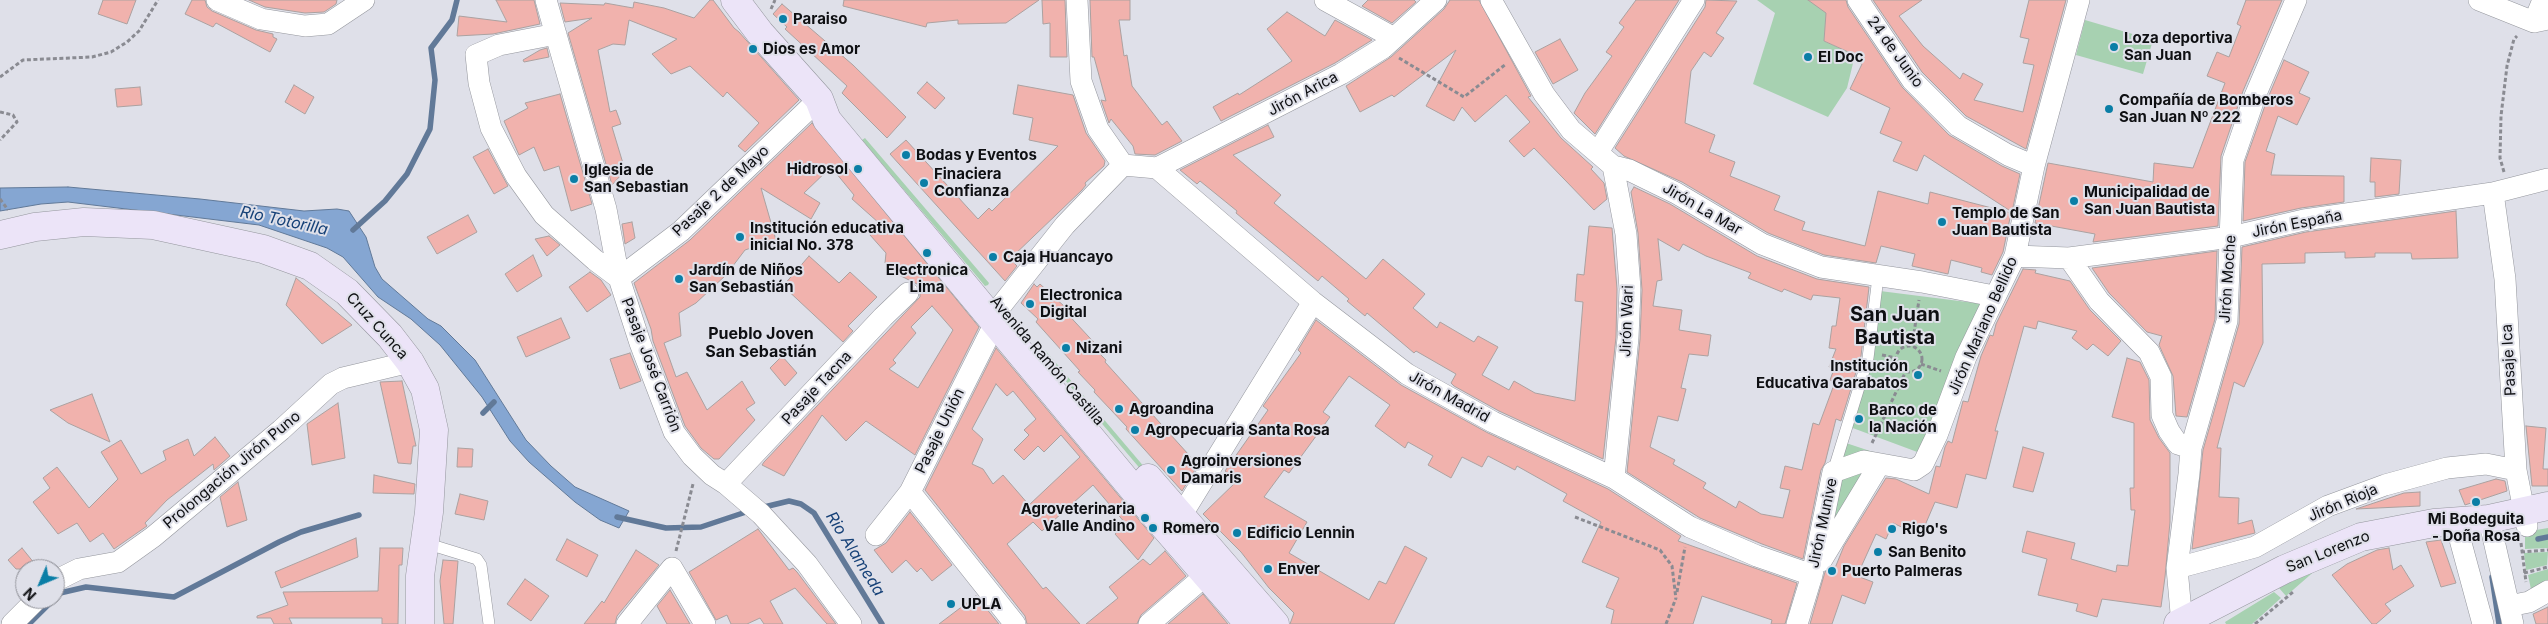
<!DOCTYPE html>
<meta charset="utf-8">
<style>
body{margin:0}
#map{position:relative;width:2548px;height:624px;overflow:hidden;background:#dfe0e9;font-family:Inter,sans-serif}
canvas{display:block}
.north{position:absolute;left:15px;top:559px;width:50px;height:50px;box-sizing:border-box;background:#dfe0e9;border:1px solid #8b8c93;border-radius:50%;rotate:225deg;font-size:14px;font-weight:700;line-height:20px;text-align:center;color:#0e0f12}
.north::after{content:'';display:block;margin:auto;width:18px;height:22px;background:#0a7ea6;clip-path:polygon(50% 0,100% 100%,50% 72%,0 100%)}
</style>
<div id="map">
<canvas width="2548" height="624"></canvas>
<div class="north">N</div>
</div>
<script>
const ctx = document.querySelector('canvas').getContext('2d');
ctx.lineJoin = 'round';
function fillPath(path, color) {
  ctx.fillStyle = color;
  ctx.fill(path, 'evenodd');
}
function toPath(rows) {
  const path = new Path2D();
  for (const r of rows) {
    if (r.length === 3) {
      path.moveTo(r[0] + r[2], r[1]);
      path.arc(r[0], r[1], r[2], 0, 2 * Math.PI);
      continue;
    }
    path.moveTo(r[0], r[1]);
    for (let i = 2; i < r.length; i += 2) path.lineTo(r[i], r[i + 1]);
  }
  return path;
}
function trace(path, color, width, dash) {
  ctx.strokeStyle = color;
  ctx.lineWidth = width;
  ctx.lineCap = dash ? 'butt' : 'round';
  ctx.setLineDash(dash || []);
  ctx.stroke(path);
}
function write(font, color, halo, rows, align = 'center') {
  ctx.font = font + ' Inter,sans-serif';
  ctx.lineWidth = 4;
  ctx.setLineDash([]);
  ctx.textBaseline = 'middle';
  ctx.strokeStyle = halo;
  ctx.fillStyle = color;
  for (const [text, x, y, turn = 0] of rows) {
    ctx.save();
    ctx.translate(x, y);
    ctx.rotate((+turn || 0) * Math.PI / 180);
    ctx.textAlign = isNaN(turn) ? turn : align;
    if (halo) ctx.strokeText(text, 0, 0);
    ctx.fillText(text, 0, 0);
    ctx.restore();
  }
}
fillPath(toPath([
 [1757,0,1820,0,1827,13,1824,41,1855,55,1847,88,1828,117,1753,84,1775,13],
 [2085,20,2153,40,2143,74,2076,55],
 [865,138,989,283,988,285,985,286,862,140],
 [1880,291,1983,304,1920,453,1850,427],
 [1045,350,1196,528,1193,531,1042,353],
 [1846,443,1879,454,1829,527],
 [2548,528,2548,548,2525,549,2525,532],
 [2548,552,2547,565,2526,570,2524,553],
 [2317,569,2286,596,2279,588],
 [2548,569,2548,585,2532,594,2528,575],
 [2274,592,2281,598,2252,624,2226,624,2225,622]
]), '#a7d1b1');
const water = toPath([
 [68,187,200,199,304,211,337,209,349,211,366,237,375,267,382,279,428,319,441,326,475,360,526,440,551,466,575,487,629,511,619,528,600,520,575,502,529,462,510,441,482,397,440,345,411,319,378,297,343,257,327,248,259,225,68,202,41,204,0,211,0,188,68,187]
]);
fillPath(water, '#85a6d2');
trace(water, '#617998', 1);
trace(toPath([
 [353,230,385,201,407,174,430,129,435,80,431,48,452,20,457,0],
 [483,413,494,402],
 [760,508,789,501,801,504,814,513,882,624],
 [617,517,666,528,701,527,749,511],
 [2538,539,2548,537],
 [2492,577,2499,624],
 [55,598,60,593,86,587,174,597,279,542,301,532,359,515],
 [29,624,54,599]
]), '#617998', 5.5);
const building = toPath([
 [103,0,136,0,127,24,98,14,103,0],
 [192,0,205,0,207,7,212,11,256,30,273,34,273,37,277,39,270,52,216,23,213,27,185,14,192,0],
 [249,0,337,0,336,4,324,12,305,13,265,7,249,0],
 [496,0,534,0,540,24,493,34,457,36,459,16,507,22,496,0],
 [710,0,713,0,734,28,739,32,799,100,745,152,738,146,759,123,727,92,723,97,690,66,671,74,652,54,677,39,629,20,625,45,613,44,598,50,610,112,616,110,621,124,612,127,625,170,620,172,621,175,612,185,568,33,592,18,565,22,560,3,604,5,605,3,633,8,634,2,664,8,694,18,710,0],
 [844,0,1039,0,1006,23,958,24,958,20,927,23,926,27,843,6,844,0],
 [1042,0,1065,0,1067,57,1050,57,1050,23,1043,24,1042,0],
 [1090,0,1130,0,1130,20,1119,20,1124,56,1127,55,1132,86,1162,125,1167,121,1182,141,1155,155,1135,154,1133,146,1111,119,1109,123,1101,100,1106,101,1094,57,1092,57,1090,0],
 [1368,0,1414,0,1416,2,1392,23,1362,6,1368,0],
 [1450,0,1479,0,1531,96,1528,97,1561,138,1593,167,1591,169,1604,183,1607,199,1594,210,1534,148,1524,157,1509,141,1530,122,1506,95,1475,122,1462,107,1454,121,1426,106,1456,50,1394,97,1392,95,1360,112,1346,86,1391,57,1444,9,1450,0],
 [1636,0,1679,0,1595,134,1574,113,1585,93,1612,56,1606,52,1624,27,1619,23,1636,0],
 [1706,0,1737,1,1716,33,1724,38,1711,57,1704,52,1691,71,1685,123,1715,135,1709,152,1735,162,1730,176,1780,196,1774,210,1805,222,1802,230,1865,246,1878,191,1928,204,1930,192,2011,213,2003,252,1992,275,1981,272,1982,268,1951,260,1948,274,1912,266,1915,254,1881,246,1876,263,1824,255,1768,233,1682,182,1624,156,1615,148,1705,7,1706,0],
 [1808,0,1846,0,1848,7,1902,87,1949,135,2002,166,2020,174,2012,212,1924,155,1917,171,1893,161,1902,142,1880,133,1890,108,1850,89,1862,64,1854,60,1855,55,1824,41,1826,13,1808,0],
 [1873,0,1922,0,1899,16,1923,46,1960,79,1963,73,1983,84,1974,100,2023,112,2034,65,2023,63,2029,39,2020,37,2029,0,2066,0,2026,149,1966,116,1922,72,1873,0],
 [2246,0,2282,0,2243,91,2221,156,2218,226,2093,242,2095,234,2035,223,2048,163,2153,182,2154,163,2193,168,2225,83,2207,76,2217,52,2229,57,2241,26,2237,24,2246,0],
 [782,4,853,65,906,117,887,138,842,93,847,86,785,29,787,27,773,14,782,4],
 [1287,12,1325,36,1335,20,1372,40,1335,63,1221,121,1213,107,1238,93,1239,95,1292,61,1267,29,1287,12],
 [1560,39,1578,70,1553,84,1535,52,1560,39],
 [547,48,549,57,524,62,523,60,540,50,547,48],
 [2284,60,2309,72,2299,93,2310,98,2297,125,2278,116,2266,151,2275,154,2271,175,2344,176,2344,202,2301,208,2243,221,2245,162,2267,100,2284,60],
 [927,82,945,98,935,109,917,93,927,82],
 [294,85,314,97,305,114,285,102,294,85],
 [1018,85,1073,95,1086,133,1105,161,1104,166,1085,183,1086,185,1082,190,1010,259,1017,266,1005,281,890,154,906,140,978,219,989,208,992,211,1058,146,1029,140,1033,118,1013,114,1018,85],
 [140,87,142,105,117,107,115,89,140,87],
 [560,94,592,204,571,211,559,166,544,171,534,147,519,155,504,121,528,108,525,103,560,94],
 [812,123,979,327,915,455,866,421,846,441,822,415,784,476,762,465,764,462,920,297,920,288,917,284,893,272,896,267,885,263,886,253,870,235,879,223,852,199,854,195,831,167,804,193,820,203,811,219,761,188,776,240,745,250,726,275,696,303,679,313,681,336,664,343,676,377,687,372,707,410,742,381,755,403,746,409,755,420,719,459,714,459,701,448,685,426,653,341,651,329,634,283,690,240,812,123],
 [932,306,953,330,918,388,889,369,896,363,893,360,916,333,911,327,932,306],
 [1268,125,1274,137,1233,155,1281,195,1274,203,1366,279,1383,259,1425,294,1413,308,1437,328,1440,322,1474,342,1478,336,1498,347,1482,375,1509,390,1514,381,1535,393,1575,401,1583,302,1575,301,1577,274,1584,275,1589,226,1612,228,1617,289,1616,337,1603,459,1499,411,1454,386,1451,383,1456,374,1416,351,1414,353,1367,313,1365,316,1347,301,1349,299,1322,276,1318,281,1236,213,1237,211,1200,181,1197,184,1180,170,1268,125],
 [488,149,508,186,494,194,473,157,488,149],
 [2371,158,2401,160,2399,194,2375,197,2375,182,2370,182,2371,158],
 [1634,187,1670,204,1757,256,1817,279,1869,287,1861,356,1841,421,1836,419,1825,463,1821,470,1803,559,1762,544,1700,518,1627,472,1640,339,1642,290,1638,233,1631,192,1634,187],
 [1658,239,1679,251,1683,244,1706,256,1751,273,1748,278,1782,292,1784,289,1811,300,1813,295,1840,298,1836,326,1832,326,1829,348,1836,349,1829,367,1834,369,1830,380,1835,382,1819,425,1813,423,1802,470,1785,466,1780,488,1790,490,1783,518,1761,514,1739,501,1736,508,1703,488,1706,483,1673,464,1675,460,1650,447,1658,416,1678,421,1686,389,1681,388,1689,354,1708,356,1711,335,1679,330,1682,310,1653,306,1657,281,1662,280,1658,239],
 [2456,211,2458,258,2412,259,2411,253,2375,253,2375,257,2345,258,2345,252,2305,253,2305,263,2262,264,2263,343,2244,387,2234,382,2217,448,2221,448,2219,497,2239,498,2238,524,2252,520,2255,533,2192,549,2203,450,2239,324,2242,247,2306,232,2456,211],
 [468,215,477,232,437,254,427,237,468,215],
 [632,222,635,238,625,244,622,224,632,222],
 [549,236,560,245,547,256,535,239,549,236],
 [2217,251,2215,319,2187,417,2176,416,2173,376,2159,345,2162,336,2147,332,2109,293,2092,268,2217,251],
 [533,255,542,276,517,292,505,274,533,255],
 [809,256,839,283,850,272,877,297,848,326,853,331,843,342,783,286,809,256],
 [2023,269,2036,270,2035,273,2070,281,2090,310,2121,341,2108,356,2093,344,2087,350,2072,338,2077,331,2038,321,2036,329,2024,326,1995,431,1998,431,1986,479,1966,474,1957,508,1935,502,1923,530,1914,526,1912,532,1893,523,1886,539,1876,534,1857,576,1873,582,1865,604,1842,595,1832,624,1810,624,1825,572,1832,567,1835,568,1844,546,1886,478,1896,479,1929,494,1936,466,1940,467,1945,447,1948,441,1952,443,1963,401,1968,402,1981,356,1990,335,1993,336,1996,324,2023,269],
 [590,272,601,280,611,295,587,312,569,287,590,272],
 [296,278,352,325,322,344,286,305,296,278],
 [1034,284,1037,287,1040,284,1065,307,1063,309,1101,350,1099,353,1106,360,1105,362,1198,465,1182,491,1126,429,1127,427,1094,392,1095,390,1078,372,1080,371,1036,322,1038,319,1021,303,1034,284],
 [561,318,570,338,526,357,517,337,561,318],
 [1316,320,1401,385,1488,433,1608,489,1681,536,1678,541,1797,583,1785,624,1771,624,1772,620,1702,596,1693,624,1611,624,1614,610,1606,607,1619,578,1582,562,1601,522,1563,501,1567,494,1517,466,1515,470,1488,456,1482,467,1462,457,1451,478,1428,465,1433,456,1408,442,1405,448,1375,426,1390,405,1349,376,1323,412,1330,417,1289,473,1284,470,1264,497,1307,522,1289,553,1369,600,1379,581,1386,584,1405,546,1427,558,1394,624,1290,624,1294,613,1269,588,1241,552,1203,514,1238,480,1225,471,1268,410,1263,406,1301,353,1298,350,1316,320],
 [996,348,1154,538,1138,560,1115,534,1126,524,1093,485,1042,531,1033,522,1007,544,1043,589,1046,587,1080,624,1027,624,1025,616,925,490,996,348],
 [996,384,1007,396,1013,391,1036,419,1024,430,1029,435,1014,450,1024,460,1038,446,1044,452,1061,435,1080,457,1029,505,1003,475,993,484,983,469,972,464,983,439,972,429,996,384],
 [630,353,641,381,620,389,610,359,630,353],
 [782,356,797,373,785,386,770,368,782,356],
 [2127,358,2140,362,2149,380,2150,420,2159,438,2170,453,2170,522,2165,577,2161,607,2102,599,2097,617,2076,611,2078,604,2038,595,2047,559,2022,552,2027,531,2075,543,2071,559,2116,572,2117,565,2128,566,2135,510,2131,510,2130,488,2134,488,2134,423,2112,417,2127,358],
 [402,381,416,446,413,446,411,464,398,463,380,382,402,381],
 [92,394,110,442,68,423,50,410,92,394],
 [338,403,345,458,312,465,307,424,338,403],
 [2526,426,2546,428,2543,469,2548,469,2548,486,2532,486,2526,426],
 [215,437,230,456,214,470,213,464,167,500,145,523,147,526,114,549,103,533,90,542,77,523,58,534,33,502,50,488,43,478,57,467,89,508,118,479,101,452,121,440,141,474,166,460,163,451,188,439,194,456,215,437],
 [2023,447,2044,453,2033,492,2013,487,2023,447],
 [458,448,473,449,472,467,457,467,458,448],
 [374,475,415,484,414,494,373,493,374,475],
 [2496,479,2505,481,2507,491,2465,505,2459,490,2496,479],
 [238,482,247,520,227,527,220,497,238,482],
 [2420,492,2420,506,2356,509,2404,493,2420,492],
 [460,494,488,501,484,520,455,514,460,494],
 [910,512,952,565,932,581,921,568,917,572,906,560,892,573,874,550,886,543,910,512],
 [758,529,789,570,793,568,797,572,836,624,827,624,795,588,770,601,783,624,764,624,760,618,747,624,731,624,727,615,716,620,689,572,758,529],
 [356,538,358,557,281,588,275,572,356,538],
 [567,539,598,555,587,577,556,560,567,539],
 [2441,540,2456,583,2441,587,2426,542,2441,540],
 [22,548,39,569,16,569,8,560,22,548],
 [380,548,403,548,402,565,399,565,398,624,382,624,382,618,289,618,292,624,274,624,271,618,257,618,257,616,288,605,283,592,378,591,380,548],
 [2389,548,2393,570,2401,565,2414,586,2385,604,2391,611,2376,624,2372,624,2332,575,2347,564,2377,550,2389,548],
 [636,550,659,565,617,616,615,624,584,624,602,601,604,603,636,550],
 [1165,551,1186,576,1141,615,1137,624,1086,624,1118,598,1109,587,1143,559,1150,565,1165,551],
 [443,560,458,561,453,624,444,624,440,581,443,560],
 [525,579,549,596,531,621,507,604,525,579],
 [670,590,690,624,667,624,657,606,670,590],
 [1203,594,1228,624,1168,624,1203,594],
 [976,596,999,624,939,624,976,596],
 [2548,607,2548,624,2536,624,2533,614,2548,607]
]);
fillPath(building, '#f1b2ad');
trace(building, '#aba1a0', 1);
const lane = toPath([
 [1833,472,1868,358,1878,277],
 [425,543,477,559,481,565,489,624]
]);
const street = toPath([
 [217,0,261,19,305,26,328,24,364,0],
 [546,0,606,209,619,278,640,343,674,432,692,456,712,475,726,484,761,514,807,564,851,624],
 [1077,0,1081,81,1098,129,1123,165],
 [1325,0,1394,38],
 [1491,0,1544,94,1571,130,1613,166,1629,170,1676,193,1762,244,1821,267,1922,282,1994,296],
 [1858,0,1912,80,1958,126,2008,155,2034,166],
 [2479,0,2534,22,2548,19],
 [2534,22,2543,0],
 [556,34,499,45,476,55,479,83,491,128,516,176,544,215,595,260,619,278],
 [1598,152,1694,0],
 [1123,165,1157,168,1313,302,1407,374,1493,422,1614,478,1690,527,1757,556,1812,575],
 [1613,166,1626,234,1630,289,1628,338,1614,478],
 [1157,168,1341,74,1383,48,1436,0],
 [2493,193,2505,279,2516,470,2527,526],
 [2015,256,2069,258,2231,237,2304,220,2493,193,2548,179],
 [2069,258,2099,301,2149,352,2161,377,2162,415,2169,431,2178,444,2191,448],
 [619,278,681,231,819,99],
 [726,484,883,317,908,293],
 [910,492,1015,624],
 [1181,516,1313,302],
 [2489,519,2513,624],
 [2455,521,2483,624],
 [876,535,910,492,996,321,1000,307,1065,225,1123,165],
 [1821,561,1879,465],
 [2177,568,2255,547,2328,506,2385,485,2447,468,2486,464,2516,470],
 [55,581,79,569,118,562,153,537,281,430,331,384,343,378,410,362],
 [2509,606,2529,602,2548,591],
 [12,624,37,599],
 [627,624,672,568,705,624],
 [1149,624,1206,575],
 [1797,624,1812,575,1833,472,1864,461,1914,470,1923,464,1937,435,1966,357,2015,256,2034,166,2079,0],
 [2182,624,2177,568,2189,474,2191,448,2227,321,2233,160,2255,96,2296,0]
]);
const secondary = toPath([
 [735,0,760,33,819,99,827,120,1163,525,1249,624],
 [0,235,35,227,84,222,153,225,263,249,310,266,347,292,390,336,410,362,425,389,434,430,429,512,420,576,420,624],
 [1148,478,1275,624],
 [2178,624,2285,569,2361,537,2434,523,2489,519,2548,506]
]);
trace(lane, '#94969d', 12);
trace(street, '#94969d', 22);
trace(secondary, '#94969d', 29);
trace(toPath([
 [771,9,775,0],
 [1399,58,1464,97,1506,64],
 [0,77,23,60,92,57,111,52,127,42,139,31,158,0],
 [0,112,13,115,17,122,0,140],
 [2504,172,2500,158,2501,116,2507,66,2514,39,2517,36],
 [0,199,8,210],
 [1912,346,1919,300],
 [1909,359,13],
 [1882,355,1896,358],
 [1921,364,1941,371],
 [1872,443,1906,371],
 [1575,517,1660,550,1672,566,1676,599],
 [2521,543,2526,582],
 [676,551,693,484],
 [2521,552,2548,550],
 [2524,573,2548,567],
 [1677,592,1685,547],
 [1666,624,1676,598],
 [2255,624,2293,592]
]), '#8a8b92', 3, [4, 2.5]);
trace(lane, '#fff', 11);
trace(street, '#fff', 21);
trace(secondary, '#ece4f8', 28);
for (const [x, y, r, color] of [
 [783,19,5,"#0a7ea6"],
 [2114,47,5,"#0a7ea6"],
 [753,49,5,"#0a7ea6"],
 [1808,57,5,"#0a7ea6"],
 [2109,109,5,"#0a7ea6"],
 [906,155,5,"#0a7ea6"],
 [858,169,5,"#0a7ea6"],
 [574,179,5,"#0a7ea6"],
 [924,183,5,"#0a7ea6"],
 [2074,201,5,"#0a7ea6"],
 [1942,222,5,"#0a7ea6"],
 [740,237,5,"#0a7ea6"],
 [927,253,5,"#0a7ea6"],
 [993,257,5,"#0a7ea6"],
 [679,279,5,"#0a7ea6"],
 [1030,304,5,"#0a7ea6"],
 [1066,348,5,"#0a7ea6"],
 [1918,375,5,"#0a7ea6"],
 [1119,409,5,"#0a7ea6"],
 [1859,419,5,"#0a7ea6"],
 [1135,430,5,"#0a7ea6"],
 [1171,470,5,"#0a7ea6"],
 [2476,502,5,"#0a7ea6"],
 [1145,518,5,"#0a7ea6"],
 [1153,528,5,"#0a7ea6"],
 [1892,529,5,"#0a7ea6"],
 [1237,533,5,"#0a7ea6"],
 [1878,552,5,"#0a7ea6"],
 [1268,569,5,"#0a7ea6"],
 [1832,571,5,"#0a7ea6"],
 [951,604,5,"#0a7ea6"]
]) {
  const dot = new Path2D();
  dot.arc(x, y, r, 0, 2 * Math.PI);
  ctx.fillStyle = color;
  ctx.fill(dot);
  trace(dot, '#dfe0e9', 2);
}
write('bold 15px', '#0e0f12', '#dfe0e9', [
 ["Paraiso",793,19],
 ["Loza deportiva",2124,38],
 ["San Juan",2124,55],
 ["Dios es Amor",763,49],
 ["El Doc",1818,57],
 ["Compañía de Bomberos",2119,100],
 ["San Juan Nº 222",2119,117],
 ["Bodas y Eventos",916,155],
 ["Hidrosol",848,169,"right"],
 ["Iglesia de",584,170],
 ["San Sebastian",584,187],
 ["Finaciera",934,174],
 ["Confianza",934,191],
 ["Municipalidad de",2084,192],
 ["San Juan Bautista",2084,209],
 ["Templo de San",1952,213],
 ["Juan Bautista",1952,230],
 ["Institución educativa",750,228],
 ["inicial No. 378",750,245],
 ["Caja Huancayo",1003,257],
 ["Jardín de Niños",689,270],
 ["San Sebastián",689,287],
 ["Electronica",927,270,"center"],
 ["Lima",927,287,"center"],
 ["Electronica",1040,295],
 ["Digital",1040,312],
 ["Nizani",1076,348],
 ["Institución",1908,366,"right"],
 ["Educativa Garabatos",1908,383,"right"],
 ["Agroandina",1129,409],
 ["Banco de",1869,410],
 ["la Nación",1869,427],
 ["Agropecuaria Santa Rosa",1145,430],
 ["Agroinversiones",1181,461],
 ["Damaris",1181,478],
 ["Agroveterinaria",1135,509,"right"],
 ["Valle Andino",1135,526,"right"],
 ["Mi Bodeguita",2476,519,"center"],
 ["- Doña Rosa",2476,536,"center"],
 ["Romero",1163,528],
 ["Rigo's",1902,529],
 ["Edificio Lennin",1247,533],
 ["San Benito",1888,552],
 ["Enver",1278,569],
 ["Puerto Palmeras",1842,571],
 ["UPLA",961,604]
], 'left');
write('15px', '#0e0f12', '#dfe0e9', [
 ["24 de Junio",1895,52,54],
 ["Jirón Arica",1303,94,-28],
 ["Pasaje 2 de Mayo",721,191,-43],
 ["Jirón La Mar",1702,209,30],
 ["Jirón España",2297,224,-11],
 ["Jirón Moche",2228,279,-86],
 ["Jirón Wari",1627,321,-88],
 ["Cruz Cunca",377,326,48],
 ["Jirón Mariano Bellido",1983,326,-66],
 ["Pasaje Ica",2509,360,-93],
 ["Avenida Ramón Castilla",1047,361,49],
 ["Pasaje José Carrión",651,365,69],
 ["Pasaje Tacna",817,388,-47],
 ["Jirón Madrid",1449,397,29],
 ["Pasaje Unión",940,431,-64],
 ["Prolongación Jirón Puno",232,470,-40],
 ["Jirón Rioja",2343,503,-23],
 ["Jirón Munive",1823,523,-78],
 ["San Lorenzo",2328,552,-22]
]);
write('italic 16px', '#174278', '#dfe0e9', [
 ["Rio Totorilla",284,221,12],
 ["Rio Alameda",855,554,58]
]);
write('bold 16px', '#0e0f12', '#dfe0e9', [
 ["Pueblo Joven",761,334],
 ["San Sebastián",761,352]
]);
write('bold 20px', '#0e0f12', '#dfe0e9', [
 ["San Juan",1895,315],
 ["Bautista",1895,338]
]);
</script>
